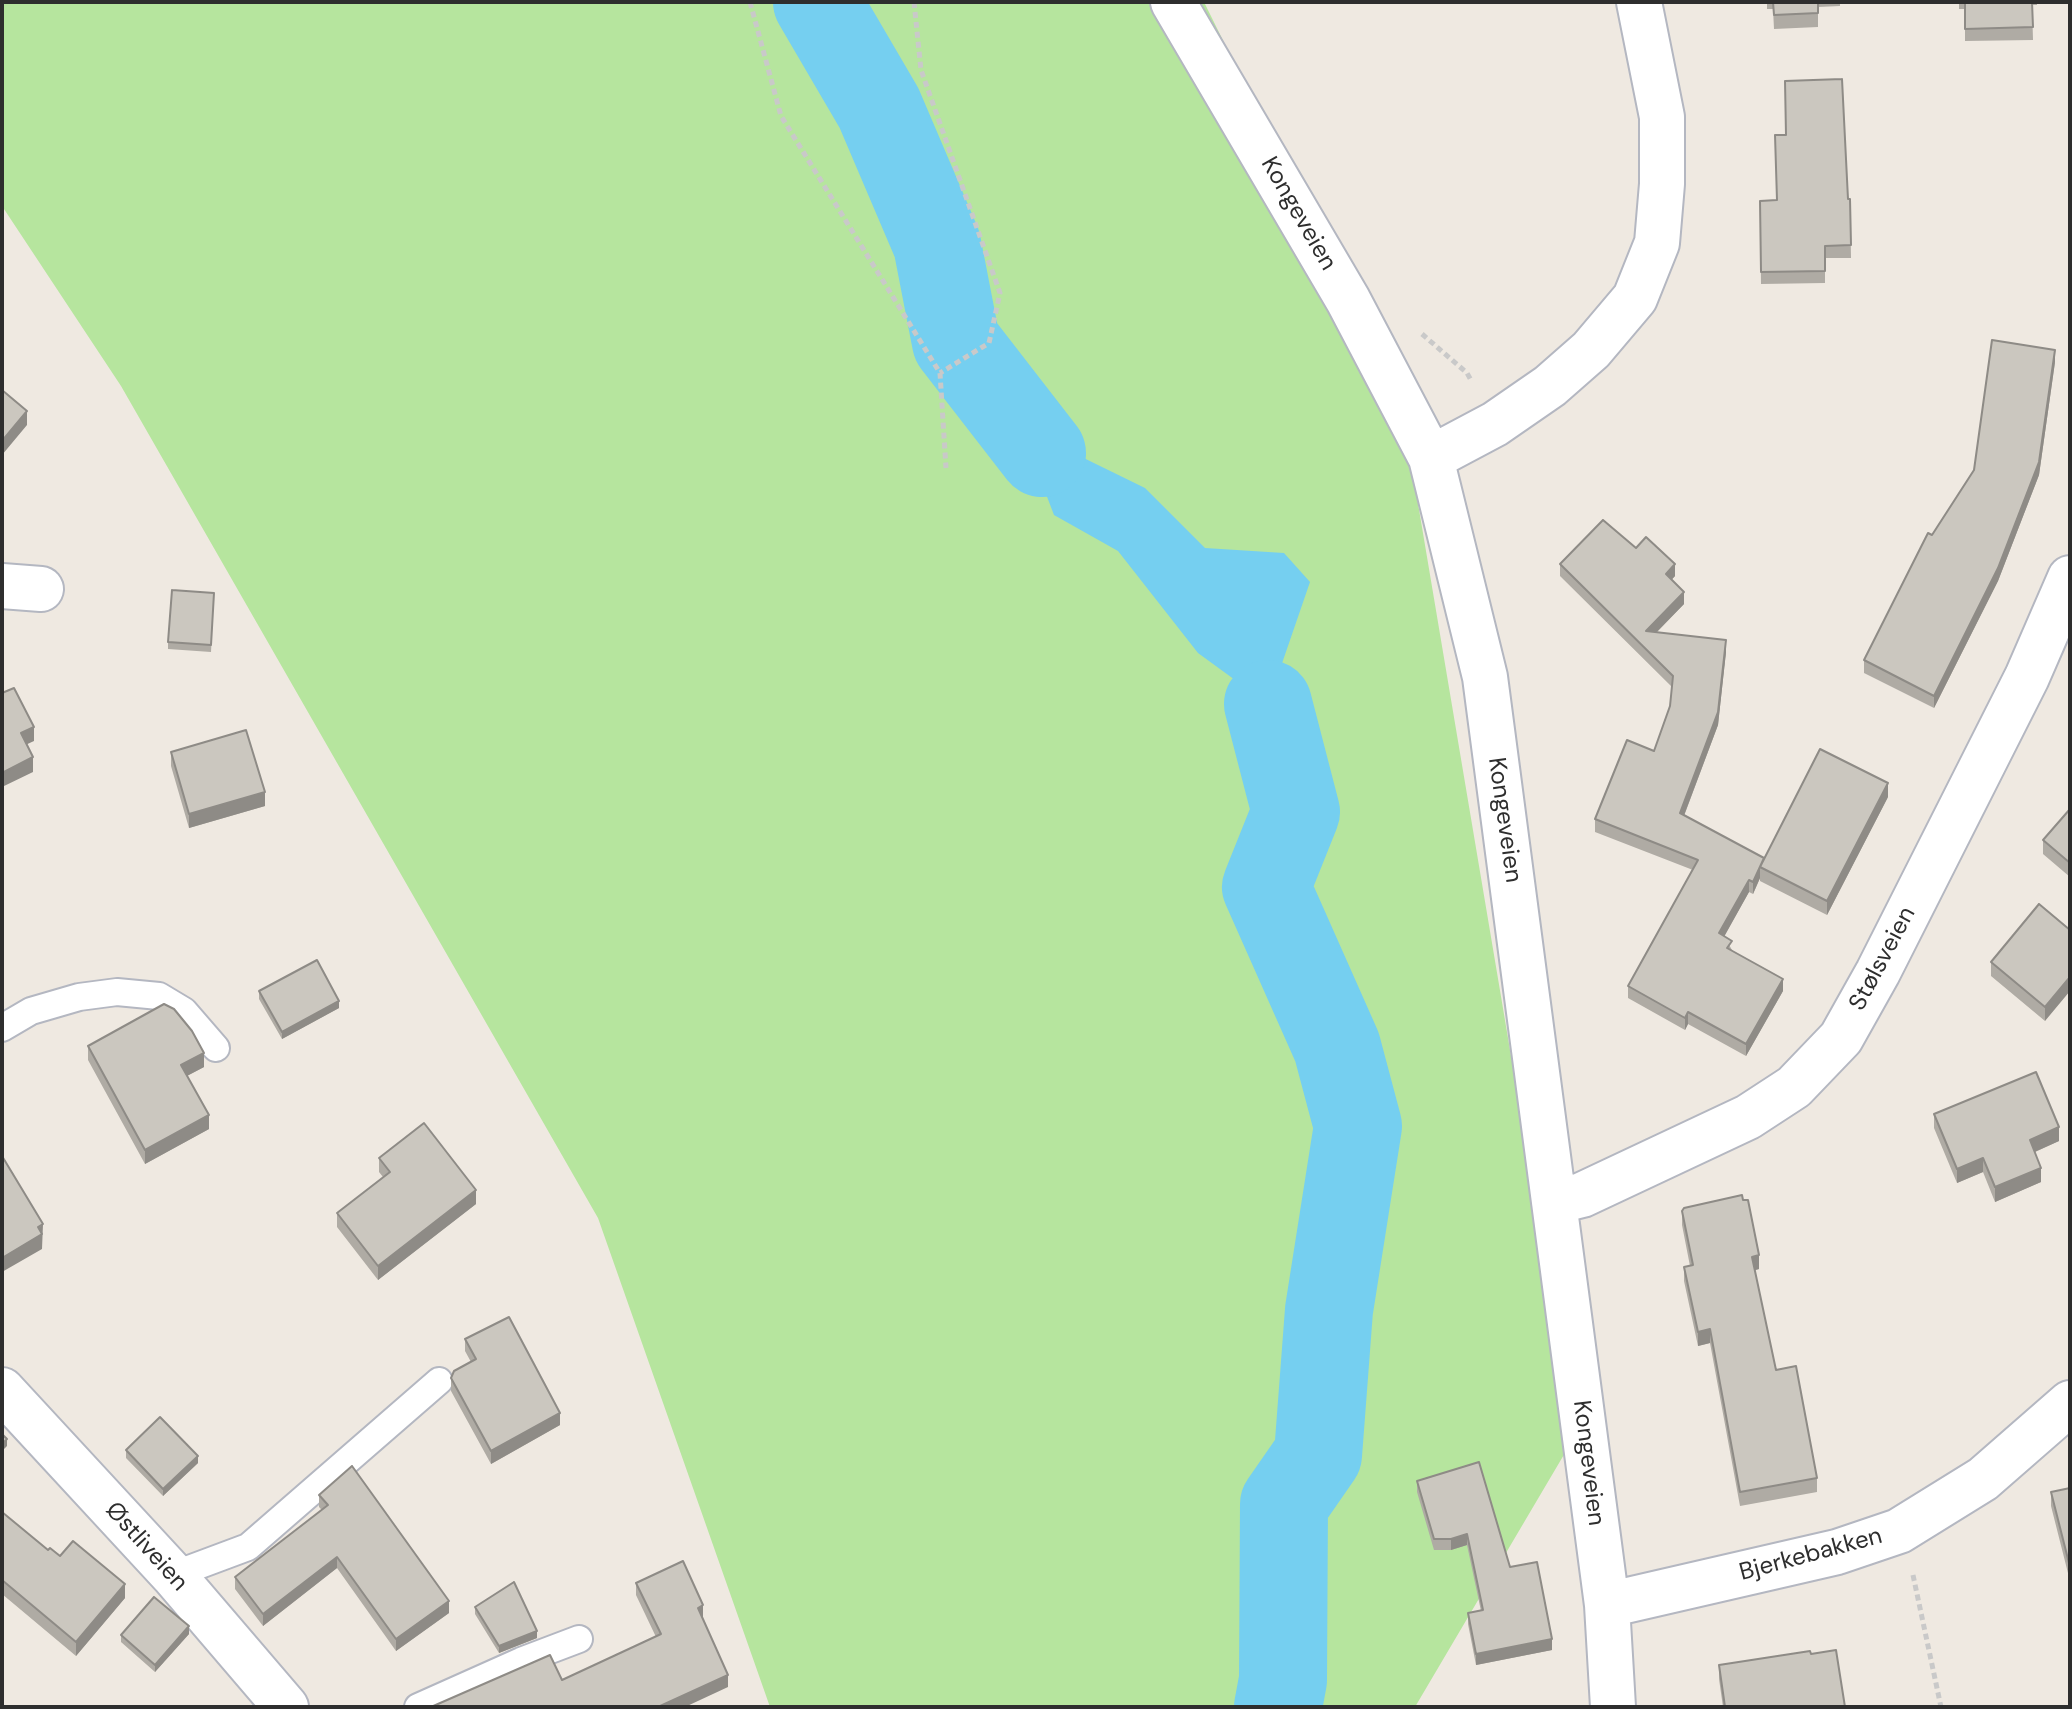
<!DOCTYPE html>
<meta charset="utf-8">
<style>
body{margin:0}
#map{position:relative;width:2072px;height:1709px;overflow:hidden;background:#efe9e1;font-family:"DM Sans",sans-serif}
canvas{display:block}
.frame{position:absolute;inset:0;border:4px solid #2e2e2e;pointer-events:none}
</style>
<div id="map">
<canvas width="2072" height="1709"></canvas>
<div class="frame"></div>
</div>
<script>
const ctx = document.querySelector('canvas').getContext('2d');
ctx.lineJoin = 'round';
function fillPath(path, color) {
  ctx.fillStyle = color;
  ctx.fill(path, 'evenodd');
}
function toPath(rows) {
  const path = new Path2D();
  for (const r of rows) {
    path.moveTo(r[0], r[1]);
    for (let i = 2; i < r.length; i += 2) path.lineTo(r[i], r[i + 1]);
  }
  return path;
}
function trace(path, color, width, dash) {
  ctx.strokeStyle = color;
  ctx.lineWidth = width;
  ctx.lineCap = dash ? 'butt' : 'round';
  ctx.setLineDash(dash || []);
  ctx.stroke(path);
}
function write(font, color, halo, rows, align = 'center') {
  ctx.font = font + ' "DM Sans",sans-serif';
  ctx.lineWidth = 6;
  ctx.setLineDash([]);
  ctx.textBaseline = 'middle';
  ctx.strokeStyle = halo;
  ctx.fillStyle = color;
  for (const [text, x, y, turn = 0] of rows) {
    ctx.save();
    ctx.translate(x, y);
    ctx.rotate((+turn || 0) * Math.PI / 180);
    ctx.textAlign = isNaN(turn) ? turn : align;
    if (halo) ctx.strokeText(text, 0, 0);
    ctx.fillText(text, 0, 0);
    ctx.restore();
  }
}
fillPath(toPath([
 [2,2,1204,2,1298,192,1399,347,1410,456,1575,1436,1415,1707,770,1707,598,1218,121,386,2,206]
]), '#b6e59e');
fillPath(toPath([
 [1053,443,1145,488,1205,548,1284,553,1310,582,1268,704,1198,653,1118,551,1054,515,1033,460]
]), '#75cff0');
trace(toPath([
 [817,2,879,108,937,244,956,342,1042,453],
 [1268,704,1296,812,1266,887,1337,1047,1358,1126,1329,1310,1318,1455,1284,1504,1283,1680,1278,1707]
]), '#75cff0', 88);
const service = toPath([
 [2,1028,31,1011,79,997,117,992,159,996,184,1011,216,1048],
 [173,1575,248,1547,439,1381],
 [418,1707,521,1661,579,1639]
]);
const minor = toPath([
 [1173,2,1348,300,1431,458,1485,677,1607,1605,1613,1707],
 [1431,458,1495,424,1550,386,1591,350,1635,298,1657,243,1662,184,1662,117,1639,2],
 [2,586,41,589],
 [1554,1202,1582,1195,1748,1117,1794,1087,1841,1038,1878,972,2027,677,2070,578],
 [2,1390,173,1575,286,1707],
 [1607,1605,1837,1552,1899,1531,1983,1479,2070,1403]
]);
trace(service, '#b4b7c1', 30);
trace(minor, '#b4b7c1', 48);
trace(toPath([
 [750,2,781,116,940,373,946,468],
 [914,2,921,70,1000,293,989,343,940,373],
 [1422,334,1467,373,1472,382],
 [1913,1575,1941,1707]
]), '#c9c9c9', 5, [6, 4]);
trace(service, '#fff', 26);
trace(minor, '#fff', 44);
fillPath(toPath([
 [1767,2,1840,2,1840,6,1818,7,1818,27,1774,29,1773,9,1767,9],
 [1959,2,2037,2,2037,5,2032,5,2033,40,1965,41,1965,9,1959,9],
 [1850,199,1851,258,1825,258,1825,283,1761,284,1760,201],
 [2055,362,2039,475,1998,581,1934,708,1864,673,1864,660,1932,535],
 [1636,548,1675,576,1671,580,1684,604,1657,632,1726,652,1718,725,1684,816,1764,860,1888,797,1827,915,1760,881,1760,878,1753,894,1749,892,1724,936,1732,950,1783,991,1746,1056,1688,1024,1685,1030,1628,998,1628,986,1693,870,1595,832,1595,819,1654,751,1670,706,1672,687,1560,576,1560,564],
 [214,593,211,652,168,649,168,642],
 [171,752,265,806,189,828,171,766],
 [2070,809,2070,877,2043,854,2043,840],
 [2070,930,2045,1021,1991,976,1991,962],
 [259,991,339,1008,282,1039,259,999],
 [88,1046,204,1067,187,1076,209,1129,145,1164,88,1060],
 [1934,1114,2059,1141,2035,1152,2041,1182,1995,1202,1983,1172,1957,1183,1934,1128],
 [379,1158,476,1204,378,1280,337,1227,337,1213,383,1177,379,1172],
 [1682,1211,1759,1269,1755,1270,1776,1370,1817,1478,1817,1492,1740,1506,1710,1343,1698,1346,1684,1281,1684,1267,1690,1266,1682,1225],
 [465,1339,560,1425,491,1464,451,1391,451,1378,471,1362,465,1351],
 [126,1450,198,1463,163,1496,126,1458],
 [1417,1481,1510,1567,1552,1650,1476,1665,1468,1624,1468,1613,1481,1611,1467,1545,1451,1550,1434,1550,1417,1492],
 [2070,1488,2070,1581,2051,1506,2051,1492],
 [319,1495,449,1613,396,1651,337,1568,263,1626,235,1589,235,1577,322,1510,319,1507],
 [2,1512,48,1550,60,1556,125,1598,76,1656,2,1594],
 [636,1583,703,1617,702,1618,728,1687,562,1680,656,1637,636,1595],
 [475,1607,537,1638,499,1653,475,1614],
 [189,1634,155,1672,121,1642,121,1635],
 [1811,1654,1845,1707,1723,1707,1719,1679,1719,1665]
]), '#afaba4');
fillPath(toPath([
 [2055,350,2055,362,2039,475,1998,581,1934,708,1934,696],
 [27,411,27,425,2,455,2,441],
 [1675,564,1675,576,1666,586,1666,574],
 [1684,592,1684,604,1646,643,1646,631],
 [1726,640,1726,652,1718,725,1680,826,1680,813],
 [34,727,34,741,21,747,21,733],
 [33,757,33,772,2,787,2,773],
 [1888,783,1888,797,1827,915,1827,901],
 [265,792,265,806,189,828,189,814],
 [1764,858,1760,867,1760,878,1753,894,1753,882],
 [1749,880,1749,892,1719,946,1719,933],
 [2070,977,2070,991,2045,1021,2045,1007],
 [1783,979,1783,991,1746,1056,1746,1044],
 [339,1001,339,1008,282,1039,282,1032],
 [1688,1012,1688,1024,1685,1030,1685,1018],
 [204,1053,204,1067,181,1079,181,1065],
 [209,1115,209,1129,145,1164,145,1150],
 [2059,1127,2059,1141,2030,1154,2030,1140],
 [1983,1158,1983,1172,1957,1183,1957,1169],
 [2041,1168,2041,1182,1995,1202,1995,1187],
 [476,1190,476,1204,378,1280,378,1266],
 [43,1224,42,1249,2,1272,2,1258],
 [1759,1255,1759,1269,1752,1271,1752,1257],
 [1710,1329,1710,1343,1698,1346,1698,1332],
 [560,1413,560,1425,491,1464,491,1451],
 [7,1439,7,1446,2,1451,2,1444],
 [198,1456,198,1463,163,1496,163,1489],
 [1467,1534,1467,1545,1451,1550,1451,1539],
 [337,1557,337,1568,263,1626,263,1614],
 [125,1584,125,1598,76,1656,76,1642],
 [449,1601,449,1613,396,1651,396,1639],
 [703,1605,703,1617,698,1620,698,1608],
 [189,1626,189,1634,155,1672,155,1665],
 [537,1631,537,1638,499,1653,499,1646],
 [1552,1639,1552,1650,1476,1665,1476,1654],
 [728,1675,728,1687,685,1707,658,1707]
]), '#8e8b86');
const building = toPath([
 [1773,2,1818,2,1818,13,1774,15,1773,2],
 [1965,2,2032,2,2033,27,1965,29,1965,2],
 [1842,79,1848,199,1850,199,1851,245,1825,246,1825,271,1761,272,1760,201,1777,200,1775,135,1786,135,1785,81,1842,79],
 [1992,340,2055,350,2039,462,1998,568,1934,696,1864,660,1928,533,1932,535,1974,470,1992,340],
 [2,390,27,411,2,441,2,390],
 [1603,520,1636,548,1646,537,1675,564,1666,574,1684,592,1646,631,1726,640,1718,712,1680,813,1764,858,1753,882,1749,880,1719,933,1732,941,1727,948,1783,979,1746,1044,1688,1012,1685,1018,1628,986,1698,860,1595,819,1627,740,1654,751,1670,706,1673,676,1560,564,1603,520],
 [172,590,214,593,211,645,168,642,172,590],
 [14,688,34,727,21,733,33,757,2,773,2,693,14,688],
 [246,730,265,792,189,814,171,752,246,730],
 [1820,749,1888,783,1827,901,1760,867,1820,749],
 [2070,809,2070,863,2043,840,2070,809],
 [2039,904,2070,930,2070,977,2045,1007,1991,962,2039,904],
 [317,960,339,1001,282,1032,259,991,317,960],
 [164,1004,174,1009,192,1031,204,1053,181,1065,209,1115,145,1150,88,1046,164,1004],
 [2036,1072,2059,1127,2030,1140,2041,1168,1995,1187,1983,1158,1957,1169,1934,1114,2036,1072],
 [424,1123,476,1190,378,1266,337,1213,390,1172,379,1158,424,1123],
 [2,1156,43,1224,38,1227,42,1234,2,1258,2,1156],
 [1742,1195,1743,1200,1748,1200,1759,1255,1752,1257,1776,1370,1796,1366,1817,1478,1740,1492,1710,1329,1698,1332,1684,1267,1693,1265,1682,1211,1684,1208,1742,1195],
 [509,1317,560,1413,491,1451,451,1378,454,1371,476,1359,465,1339,509,1317],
 [160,1417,198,1456,163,1489,126,1450,160,1417],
 [2,1434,7,1439,2,1444,2,1434],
 [1479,1462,1510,1567,1537,1562,1552,1639,1476,1654,1468,1613,1483,1610,1467,1534,1451,1539,1434,1539,1417,1481,1479,1462],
 [352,1466,449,1601,396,1639,337,1557,263,1614,235,1577,328,1505,319,1495,352,1466],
 [2070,1488,2070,1567,2051,1492,2070,1488],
 [2,1512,48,1550,50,1548,60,1556,73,1541,125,1584,76,1642,2,1580,2,1512],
 [683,1561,703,1605,698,1608,728,1675,658,1707,431,1707,550,1655,562,1680,661,1634,636,1583,683,1561],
 [514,1582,537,1631,499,1646,475,1607,514,1582],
 [154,1597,189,1626,155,1665,121,1635,154,1597],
 [1836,1650,1845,1707,1725,1707,1719,1665,1810,1651,1811,1654,1836,1650]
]);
fillPath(building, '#cbc7bf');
trace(building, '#8e8b86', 2);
write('24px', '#2e2e2e', '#fff', [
 ["Kongeveien",1298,214,60],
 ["Kongeveien",1504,820,82],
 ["Stølsveien",1883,959,-62],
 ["Kongeveien",1588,1463,83],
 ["Østliveien",146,1547,48],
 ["Bjerkebakken",1811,1555,-15]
]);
</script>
